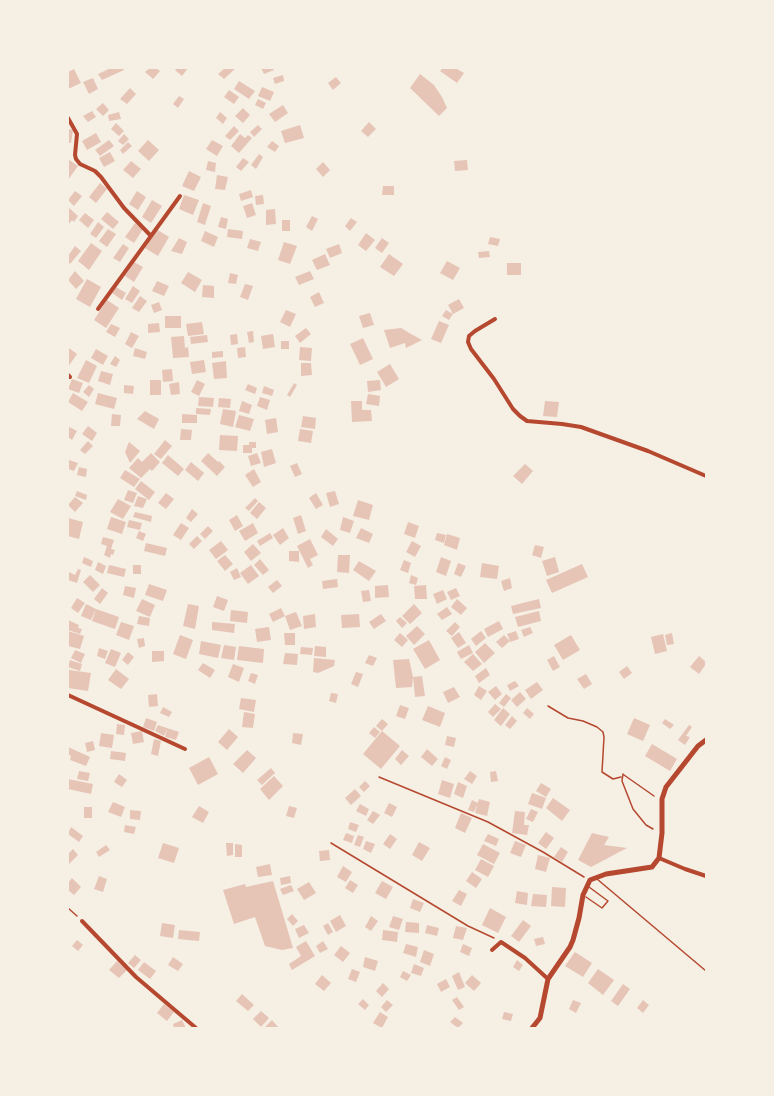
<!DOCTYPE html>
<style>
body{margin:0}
#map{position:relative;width:774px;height:1096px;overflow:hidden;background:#f6efe4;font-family:"Sofia Sans Condensed",sans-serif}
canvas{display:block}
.frame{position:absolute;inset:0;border:69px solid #f6efe4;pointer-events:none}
</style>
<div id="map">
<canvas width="774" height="1096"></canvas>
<div class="frame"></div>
</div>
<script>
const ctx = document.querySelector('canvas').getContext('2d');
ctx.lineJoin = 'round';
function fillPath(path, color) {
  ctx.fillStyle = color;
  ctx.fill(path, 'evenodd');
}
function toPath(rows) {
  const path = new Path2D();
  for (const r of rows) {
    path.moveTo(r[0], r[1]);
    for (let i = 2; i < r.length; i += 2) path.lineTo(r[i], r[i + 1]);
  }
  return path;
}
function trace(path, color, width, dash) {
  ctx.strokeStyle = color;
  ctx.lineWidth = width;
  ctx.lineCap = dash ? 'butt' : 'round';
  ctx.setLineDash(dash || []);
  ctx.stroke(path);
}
fillPath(toPath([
 [111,68,123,68,124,70,102,80,98,74],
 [150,68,156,68,160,71,153,79,145,72],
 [177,68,188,68,182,76,175,70],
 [225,68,236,68,224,79,218,74],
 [261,68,273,68,274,70,264,74],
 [443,68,455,68,464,73,457,83,440,71],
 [74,69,81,83,68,89,68,72],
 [420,74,434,85,442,97,447,108,439,116,410,88],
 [283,75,284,81,275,84,273,78],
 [336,77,341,83,333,90,328,83],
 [93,78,98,89,89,94,83,82],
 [239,81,255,91,249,99,234,89],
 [262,87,274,92,270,101,258,96],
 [130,88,136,94,127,104,120,99],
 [229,90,239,97,234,104,224,97],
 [179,96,184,99,178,108,173,104],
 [258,99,266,103,263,109,255,105],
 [103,103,109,110,103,116,96,109],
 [283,105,288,113,275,122,269,114],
 [243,108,250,115,243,123,235,116],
 [92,111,96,117,88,122,83,116],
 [119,112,121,119,109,121,108,115],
 [220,112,227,118,223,124,216,118],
 [369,122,376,129,368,137,361,131],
 [116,123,124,131,119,136,111,129],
 [258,125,262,129,254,137,250,132],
 [300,125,304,138,285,143,281,131],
 [234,126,239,131,230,140,225,136],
 [68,129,73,130,71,143,68,143],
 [96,133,101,142,87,150,82,141],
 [124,134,129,139,123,145,118,141],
 [240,134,245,138,248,135,252,138,239,153,231,146],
 [109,140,114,146,100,156,95,150],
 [148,140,159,150,149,161,138,151],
 [212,140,223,146,217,156,206,149],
 [272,141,279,146,275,152,267,147],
 [128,142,132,146,123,154,120,150],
 [110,152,115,161,104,167,99,158],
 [259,154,263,157,256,169,251,165],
 [243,158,249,162,241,171,236,167],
 [68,159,78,166,68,180],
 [467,160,468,170,455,171,454,161],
 [131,161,141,169,133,178,123,170],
 [208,161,216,163,215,172,206,170],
 [323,162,330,170,323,177,316,169],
 [189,171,201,177,194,191,182,186],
 [217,175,228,177,225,190,215,189],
 [100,183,107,189,96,203,89,197],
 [383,186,394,186,394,195,382,195],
 [251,190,253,197,241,201,239,194],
 [75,191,82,196,74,206,68,200],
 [137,191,146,197,138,210,129,204],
 [184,195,199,200,193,215,179,209],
 [263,195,264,204,256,205,255,196],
 [152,200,162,206,151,223,142,217],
 [203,203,211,206,205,225,197,222],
 [252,203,256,215,247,218,243,206],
 [68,207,78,216,74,222,72,220,68,225],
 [275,209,276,224,266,225,266,210],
 [107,212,119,222,113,229,101,219],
 [85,213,94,220,88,228,79,220],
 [312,216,318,219,312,231,306,227],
 [221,217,228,219,226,229,218,227],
 [351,218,357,222,350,231,345,226],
 [282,220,290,220,290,231,282,231],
 [98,222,104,227,96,238,90,234],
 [135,223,143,229,134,243,125,237],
 [108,229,116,234,107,247,99,241],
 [156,229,169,237,158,256,145,248],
 [228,229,243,231,242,239,227,237],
 [205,231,218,237,214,247,201,241],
 [366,233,375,240,366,251,358,245],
 [490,237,500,239,498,246,488,244],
 [179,238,187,242,182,254,171,251],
 [382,238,389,243,382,253,375,248],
 [250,239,261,242,258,251,247,248],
 [284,242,297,246,290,264,278,260],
 [91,243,102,251,89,270,78,261],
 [123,244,129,248,120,262,113,258],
 [339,244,342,253,330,258,326,249],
 [75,246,81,251,70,264,68,262,68,256],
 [489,251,490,257,479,258,478,252],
 [325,254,330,265,317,270,312,260],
 [389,254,403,264,394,276,380,267],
 [447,261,460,268,453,280,440,273],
 [134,262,143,267,134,282,125,276],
 [507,263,521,263,521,275,507,275],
 [75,271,84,281,76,289,68,280],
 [310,271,314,279,299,285,295,277],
 [188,272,202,280,195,292,181,283],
 [230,273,238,275,236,284,228,283],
 [87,279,101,287,90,307,76,299],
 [157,281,169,286,164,296,152,291],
 [245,284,253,286,248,300,240,297],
 [203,285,214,286,214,298,202,297],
 [133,286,140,291,132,303,125,299],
 [116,287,126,293,122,300,112,293],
 [319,292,324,303,315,307,310,297],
 [140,296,147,301,139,312,132,308],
 [459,299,464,308,453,314,448,305],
 [107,300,119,308,106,328,94,320],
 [159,302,162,310,154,313,151,305],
 [286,310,296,314,290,327,280,322],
 [446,310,453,314,449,320,442,316],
 [370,313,374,325,363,328,359,316],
 [165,316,181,316,181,328,165,328],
 [439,321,449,325,441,343,431,339],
 [202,322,204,334,188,336,186,324],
 [159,323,160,332,148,333,148,324],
 [111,324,120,328,115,337,106,332],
 [306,328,311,334,300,343,295,336],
 [401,328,411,334,422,340,406,348,405,343,390,348,384,330],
 [253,331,254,342,249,343,247,332],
 [131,332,139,336,132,348,125,344],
 [237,334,238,344,231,345,230,335],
 [273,334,275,347,263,349,261,336],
 [207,335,208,342,191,344,190,337],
 [184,336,185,348,188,347,189,357,173,358,171,337],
 [363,338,373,359,360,365,350,344],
 [281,341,289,341,289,349,281,349],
 [245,347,246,357,238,358,237,348],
 [300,347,312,348,311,361,299,360],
 [69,348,77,354,68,367,68,350],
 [135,348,147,352,145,359,133,356],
 [96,349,108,356,103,365,91,358],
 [223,351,223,357,212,358,212,352],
 [115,356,120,360,116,367,110,364],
 [86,360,97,366,89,383,77,378],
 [204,360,206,372,192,374,190,362],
 [226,361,227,378,214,379,212,363],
 [301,363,311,363,312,375,301,376],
 [390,364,399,379,386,387,377,372],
 [172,369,173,381,163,382,162,370],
 [101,371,113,374,110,385,98,381],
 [72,379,83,383,79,393,68,389],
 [150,380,161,380,161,395,150,395],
 [197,380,205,384,199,396,191,392],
 [380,380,381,390,368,392,367,381],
 [179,382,180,394,171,395,169,384],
 [294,383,297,385,290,397,287,395],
 [248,384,257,388,255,394,245,390],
 [89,385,94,389,89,397,83,392],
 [124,385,134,386,133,394,124,393],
 [264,386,274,390,272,396,262,393],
 [73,393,88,402,82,411,68,402],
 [98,393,117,398,114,409,95,404],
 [368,394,380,396,379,406,366,404],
 [199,397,214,398,213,407,198,406],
 [260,397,270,400,267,410,257,406],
 [219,398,231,399,230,408,218,407],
 [242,401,252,405,249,414,239,411],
 [351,401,362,401,362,410,371,410,372,421,352,422],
 [545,401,559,402,557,417,543,416],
 [196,408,211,409,210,415,196,414],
 [223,409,236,411,233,427,220,424],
 [145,411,159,419,154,429,137,419],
 [112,414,121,415,120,426,111,426],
 [182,414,197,415,197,423,182,423],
 [239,415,254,419,250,431,235,427],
 [303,416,316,418,315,429,301,427],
 [276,418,278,432,267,434,265,420],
 [88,426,97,433,92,441,82,434],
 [69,427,77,431,72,440,68,437,68,430],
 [181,429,192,430,191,440,180,440],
 [300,429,313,431,311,443,298,441],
 [220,435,238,436,237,451,219,450],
 [165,440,172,446,161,459,154,454],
 [88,441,93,446,85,454,80,450],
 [129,442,140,451,130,463,125,452],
 [249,442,256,442,256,448,252,448,252,453,243,453,243,445,249,445],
 [272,449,276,463,264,467,261,452],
 [151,453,160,462,152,471,150,469,141,478,129,468,138,458,142,462],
 [208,453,218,462,219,461,225,467,217,476,201,461],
 [257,453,261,463,251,466,248,456],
 [168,455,184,469,178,476,162,463],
 [69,460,78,463,74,471,68,469],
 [191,462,204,473,198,481,185,470],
 [297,463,302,474,295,477,290,466],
 [525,464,533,471,522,484,513,476],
 [79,467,87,469,86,477,77,475],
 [254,469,261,482,253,487,245,475],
 [125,470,140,479,134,487,120,478],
 [141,481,155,492,149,500,135,489],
 [128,490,137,493,133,503,124,500],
 [77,491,87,495,86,500,75,496],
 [335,491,339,504,330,507,326,493],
 [166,493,174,499,166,509,158,503],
 [316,493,323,505,316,509,309,498],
 [138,496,147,499,143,508,134,506],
 [75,497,83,503,75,512,68,505],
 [255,498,258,501,249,511,245,508],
 [118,499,131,506,123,519,110,512],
 [358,500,373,505,369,520,353,516],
 [259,502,266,508,257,519,250,513],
 [192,509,198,514,191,522,186,518],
 [135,512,152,516,151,522,133,517],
 [237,515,243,526,235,531,229,520],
 [301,515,306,531,298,534,293,518],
 [111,517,126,522,122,534,107,529],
 [343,517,354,521,350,533,340,530],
 [68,518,83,522,79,539,68,536],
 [129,520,142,523,140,530,127,527],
 [408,522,419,526,415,538,404,534],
 [181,523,189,528,181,540,173,535],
 [253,523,258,533,245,541,239,531],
 [208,526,213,531,205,539,200,534],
 [283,528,289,538,280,545,273,535],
 [361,528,373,534,369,543,356,538],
 [326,529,338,539,333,546,321,537],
 [139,531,146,534,143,541,136,538],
 [270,533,273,538,260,546,257,541],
 [437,533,446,535,444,543,435,540],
 [447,534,460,538,457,550,444,545],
 [197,536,202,541,194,549,189,544],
 [103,537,114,540,111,549,115,550,113,555,111,554,110,558,104,555,107,546,101,544],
 [310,539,318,555,310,559,313,565,308,568,297,546],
 [221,541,228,550,216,559,209,550],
 [412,541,421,546,415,557,406,552],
 [146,543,167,548,165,556,144,551],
 [253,544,261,553,251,561,244,552],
 [535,545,544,547,541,558,532,555],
 [289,551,299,551,299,562,289,561],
 [225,555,233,564,225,571,217,561],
 [338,555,350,555,349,573,337,572],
 [84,557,93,561,91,567,82,563],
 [441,557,451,561,446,576,436,572],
 [555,557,559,572,547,576,542,561],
 [260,559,269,570,263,575,254,565],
 [404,560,411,563,408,573,400,570],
 [359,561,376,571,369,581,353,570],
 [98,562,106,566,103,574,95,570],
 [458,563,466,566,461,577,454,574],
 [482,563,499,566,497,579,480,577],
 [582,564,588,577,552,593,546,580],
 [109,565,126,569,124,577,107,573],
 [133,565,141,565,141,574,133,574],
 [251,565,259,576,248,584,240,573],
 [237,568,241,577,234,580,230,572],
 [78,569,81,570,77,583,68,580,69,572,75,575],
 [90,575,100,585,93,592,83,582],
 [411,575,418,578,416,585,409,583],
 [510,578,512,588,504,591,501,581],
 [337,579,338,587,323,589,322,581],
 [277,580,282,586,273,593,268,587],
 [149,584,167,590,163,601,145,595],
 [388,585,389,597,375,598,375,586],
 [426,585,427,599,415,599,414,586],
 [125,586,136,588,134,598,123,595],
 [102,588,108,593,100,604,94,599],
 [456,588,460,596,451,600,447,592],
 [369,590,371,601,363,602,361,591],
 [443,590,447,599,437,604,433,594],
 [217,596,228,600,224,611,213,607],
 [77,598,85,603,78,613,71,608],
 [142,599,155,605,150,617,136,611],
 [457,599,467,608,461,615,451,607],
 [539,599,541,608,513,614,511,606],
 [86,604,96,609,91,620,81,616],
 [188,604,199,606,195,629,183,626],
 [414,604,422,613,410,624,402,616],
 [447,607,452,614,442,620,437,614],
 [281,608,285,616,273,622,269,614],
 [96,609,119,617,115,629,92,621],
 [231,610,248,612,247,623,230,621],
 [539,611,541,621,518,627,515,617],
 [296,612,302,626,290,630,285,616],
 [315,614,316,627,304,629,303,616],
 [359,614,360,627,342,628,341,615],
 [381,614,386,621,374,629,369,622],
 [139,616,150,618,149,626,137,624],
 [400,617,407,623,402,628,396,621],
 [68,620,79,625,78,628,82,629,80,634,68,630],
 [499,621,503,629,488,637,484,629],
 [121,622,134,626,129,640,116,635],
 [212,622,235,624,234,633,212,630],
 [455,622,460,627,452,636,446,631],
 [417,626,425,634,414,645,406,636],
 [269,627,271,640,257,642,255,629],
 [530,627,533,633,524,637,521,630],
 [68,631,84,636,80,649,68,646],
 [481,631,486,638,476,646,471,639],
 [516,631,519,639,510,642,510,641,502,648,496,642,504,635,510,641,507,634],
 [459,632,466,643,458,648,451,638],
 [284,633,295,633,295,645,285,645],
 [400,633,408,640,402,647,394,640],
 [672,633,674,644,667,645,665,635],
 [663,634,667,651,655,654,651,637],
 [180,635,193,640,186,659,173,654],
 [571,635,580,650,563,660,554,645],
 [144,638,145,646,139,648,137,639],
 [429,640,440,660,425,669,413,649],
 [201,641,221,645,218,658,199,654],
 [485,643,495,653,484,663,475,652],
 [224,645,236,647,234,660,221,658],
 [469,645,473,653,461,659,457,652],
 [239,646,264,649,263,663,237,660],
 [315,646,326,647,326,657,314,656],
 [301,647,313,648,312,655,300,654],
 [99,648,108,651,105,659,97,656],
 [111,649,121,653,115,667,105,663],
 [75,650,85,654,81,663,71,658],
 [152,651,164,651,164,661,152,662],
 [128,652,134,657,128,665,122,660],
 [285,653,298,654,297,665,283,664],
 [473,654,482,664,473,671,464,662],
 [369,655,377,658,373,666,365,663],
 [554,656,560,667,553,671,547,660],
 [699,656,706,662,706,664,699,674,690,667],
 [314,658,335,660,334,666,318,673,313,672],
 [409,659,413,677,422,676,425,696,415,697,413,677,412,687,396,688,393,660],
 [70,660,82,664,80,671,68,667],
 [203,663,215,670,210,678,198,670],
 [233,664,244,668,239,682,228,677],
 [627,666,632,673,624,679,619,672],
 [486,668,490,675,479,683,475,676],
 [116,669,129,679,121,689,108,680],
 [69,670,91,673,88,691,68,688],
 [356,672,363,674,358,687,351,684],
 [251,673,258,675,255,684,248,681],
 [586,674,592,684,584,689,577,679],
 [515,681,519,686,510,691,507,685],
 [537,682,543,690,531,699,525,690],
 [479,686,487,691,481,700,474,695],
 [496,686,502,694,495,700,488,692],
 [454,687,460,697,448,703,443,692],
 [520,692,526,699,517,707,511,700],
 [331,693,338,694,336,703,329,701],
 [157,694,158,706,149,707,148,695],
 [506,694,511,698,504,707,499,703],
 [241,698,256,700,254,712,239,709],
 [495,704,501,709,493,717,488,712],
 [400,705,409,708,405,719,396,716],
 [428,706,445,713,440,727,422,720],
 [163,707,172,712,169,717,160,713],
 [503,708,510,714,501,726,494,720],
 [527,708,534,714,530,719,523,713],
 [244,712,255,714,253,728,242,727],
 [512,716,517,721,510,729,505,725],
 [146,718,157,722,154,731,143,727],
 [634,718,650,725,643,741,627,734],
 [382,719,388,724,382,731,376,726],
 [665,719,674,725,670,729,662,723],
 [117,724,125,725,124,735,116,734],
 [158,725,179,732,176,740,165,737,167,729,164,736,155,731],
 [689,725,692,727,686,736,690,737,685,745,678,740],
 [374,727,380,732,375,738,369,733],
 [229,729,238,737,227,750,218,742],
 [142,731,144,742,133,744,131,733],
 [382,731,400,746,381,769,363,754],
 [101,733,114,735,112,748,99,746],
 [293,733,303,734,301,745,292,743],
 [447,736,456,738,454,747,445,745],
 [154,739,161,741,158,756,151,754],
 [93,741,95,750,87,752,85,743],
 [652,744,677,759,670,771,645,756],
 [68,747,90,757,86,766,70,760,71,756,68,754],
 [427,749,438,759,432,766,421,757],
 [247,750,256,758,243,773,233,764],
 [402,750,409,756,401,765,395,759],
 [111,751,126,753,125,761,110,759],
 [209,757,218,774,198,785,189,768],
 [445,757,451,760,447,769,441,766],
 [271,768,275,773,262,785,257,780],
 [79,771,90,773,88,781,77,779],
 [470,771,477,776,472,784,464,779],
 [496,771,498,781,491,782,490,772],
 [119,774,127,780,122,787,114,782],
 [274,776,283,786,269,800,260,789],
 [68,779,93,784,91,794,68,789],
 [442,780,454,784,450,798,438,794],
 [365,781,370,786,364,792,359,787],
 [458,782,467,786,463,798,454,794],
 [541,783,551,789,546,797,536,791],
 [355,789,361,796,351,805,345,798],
 [532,793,546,798,542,809,528,804],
 [553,798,570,810,562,821,546,808],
 [479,799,490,802,487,816,475,813],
 [472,800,478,803,474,812,468,810],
 [113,802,125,807,121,817,108,812],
 [389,803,397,807,392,817,384,813],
 [360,804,369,809,366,816,356,811],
 [199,806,209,812,203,823,192,817],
 [289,806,297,808,294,818,286,816],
 [84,807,92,807,92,818,84,818],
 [531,809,538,812,533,822,526,819],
 [130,810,141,811,140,820,130,819],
 [373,811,380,815,373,824,367,820],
 [515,811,525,812,524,825,529,825,527,835,512,833],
 [461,813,472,818,465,833,455,828],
 [350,822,359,825,356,832,348,829],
 [125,825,136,827,134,834,124,832],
 [71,827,83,836,79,842,68,834],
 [546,832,554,838,546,849,538,843],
 [346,833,354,836,352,843,343,840],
 [592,833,609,837,604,845,627,848,591,867,578,860],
 [390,834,397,839,390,849,383,844],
 [488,834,499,839,496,846,484,841],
 [358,835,364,837,360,847,354,845],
 [366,841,375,844,371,853,363,849],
 [515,841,526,845,521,857,510,853],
 [419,842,430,848,422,861,412,855],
 [163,843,179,848,174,863,158,858],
 [226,843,233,843,233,855,227,856],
 [235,844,242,845,242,857,235,857],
 [483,844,500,853,494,864,477,855],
 [106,845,110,850,99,857,96,852],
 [561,847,568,852,562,862,554,857],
 [73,849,78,855,69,864,68,862,68,854],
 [329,850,330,860,320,861,319,851],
 [538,855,550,858,546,872,535,869],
 [481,859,494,866,488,877,475,870],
 [270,864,272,875,258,877,256,867],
 [343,866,352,872,346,882,337,877],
 [472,872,482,879,476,888,466,881],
 [99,876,107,879,103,892,94,889],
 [290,876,291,883,281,885,280,878],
 [72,878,81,887,74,895,68,890,68,883],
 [350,880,358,885,353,893,345,888],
 [273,881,293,948,282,950,265,946,255,917,234,924,223,890,245,884,246,887],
 [382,881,393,887,386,899,375,893],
 [309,882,316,893,304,900,297,889],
 [291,885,294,891,283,895,280,889],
 [552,887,566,888,565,907,551,906],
 [459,890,467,894,461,906,452,901],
 [517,891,528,893,527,905,515,903],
 [533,894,547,895,546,907,531,906],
 [413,899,424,903,420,912,410,908],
 [490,908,506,917,498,933,482,925],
 [292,914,298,921,293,926,287,919],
 [340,915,346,926,336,932,330,921],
 [371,916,378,921,371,931,365,927],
 [393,916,403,919,399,930,389,927],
 [523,920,531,926,519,942,511,936],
 [406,922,419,923,419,933,405,932],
 [162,923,175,925,173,938,160,936],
 [328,923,333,932,328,935,323,926],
 [304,925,309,933,299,938,295,929],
 [427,925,439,928,437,936,425,933],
 [456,926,467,928,463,940,453,938],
 [179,930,200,932,199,941,178,939],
 [383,930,398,932,397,942,382,940],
 [543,937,545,944,536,946,534,939],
 [77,940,83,945,78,951,72,946],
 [306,941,315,956,292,970,289,964,301,956,296,947],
 [323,941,328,949,320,953,316,946],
 [406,944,418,947,416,957,403,953],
 [463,944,472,948,469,956,460,952],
 [341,946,350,953,343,962,334,955],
 [424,950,434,954,430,966,420,962],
 [575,952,592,963,583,977,565,966],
 [135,955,141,960,134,968,128,963],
 [173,957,183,964,178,971,168,965],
 [365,957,378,961,375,971,363,967],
 [517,960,523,965,519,971,513,967],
 [117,961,127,970,119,978,109,970],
 [144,962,156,971,150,979,138,970],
 [414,964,424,968,421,976,411,973],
 [352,969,360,972,356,982,348,979],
 [598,969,614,980,603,995,588,983],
 [403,971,411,975,407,981,400,977],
 [459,972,465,987,458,990,452,976],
 [322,975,331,983,324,991,315,984],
 [472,975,481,983,474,991,465,983],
 [446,979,450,987,441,992,437,984],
 [383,983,389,989,382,997,376,991],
 [623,984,630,989,618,1006,611,1001],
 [242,994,254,1005,248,1011,236,1001],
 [457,997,464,1007,459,1010,452,1000],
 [363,999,369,1005,365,1010,358,1004],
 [387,1000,393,1005,386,1012,381,1007],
 [573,1000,581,1003,576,1013,569,1009],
 [643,1000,649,1005,643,1013,637,1008],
 [164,1004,174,1012,167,1021,157,1013],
 [261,1011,269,1018,261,1027,253,1019],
 [380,1012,388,1017,382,1028,373,1023],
 [504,1012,513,1014,511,1021,502,1019],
 [455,1017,463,1023,458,1028,450,1022],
 [182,1020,186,1028,174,1028,173,1024],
 [272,1020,278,1027,277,1028,264,1028]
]), '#e6c5b7');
trace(toPath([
 [548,706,568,718,583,721,597,727,603,732,604,737,602,772,613,779,621,777],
 [623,774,622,781,633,809,646,825,653,829],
 [624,775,654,796],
 [379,777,488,822,543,852,584,877],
 [331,843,468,926,494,938],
 [68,908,77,916]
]), '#b5482f', 1.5);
trace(toPath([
 [597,879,706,971],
 [586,897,602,908,608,901,589,887]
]), '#b5482f', 1.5);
trace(toPath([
 [68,118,77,134,75,155,76,159,80,164,95,171,101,177,124,208,151,236],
 [98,309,180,196],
 [495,319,475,331,469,336,468,342,471,349,494,379,513,409,520,416,527,421,562,424,581,427,648,451,706,476],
 [68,375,70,377],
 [68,695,185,749],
 [659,858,685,869,706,876],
 [82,921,136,977,196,1028],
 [492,950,501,942,525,958,548,979]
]), '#b5482f', 4);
trace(toPath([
 [532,1028,540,1018,548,979,570,947,573,940,579,918,583,895,590,880,606,874,652,867,659,858,662,833,662,799,666,787,698,746,706,740]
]), '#b5482f', 5);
</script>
